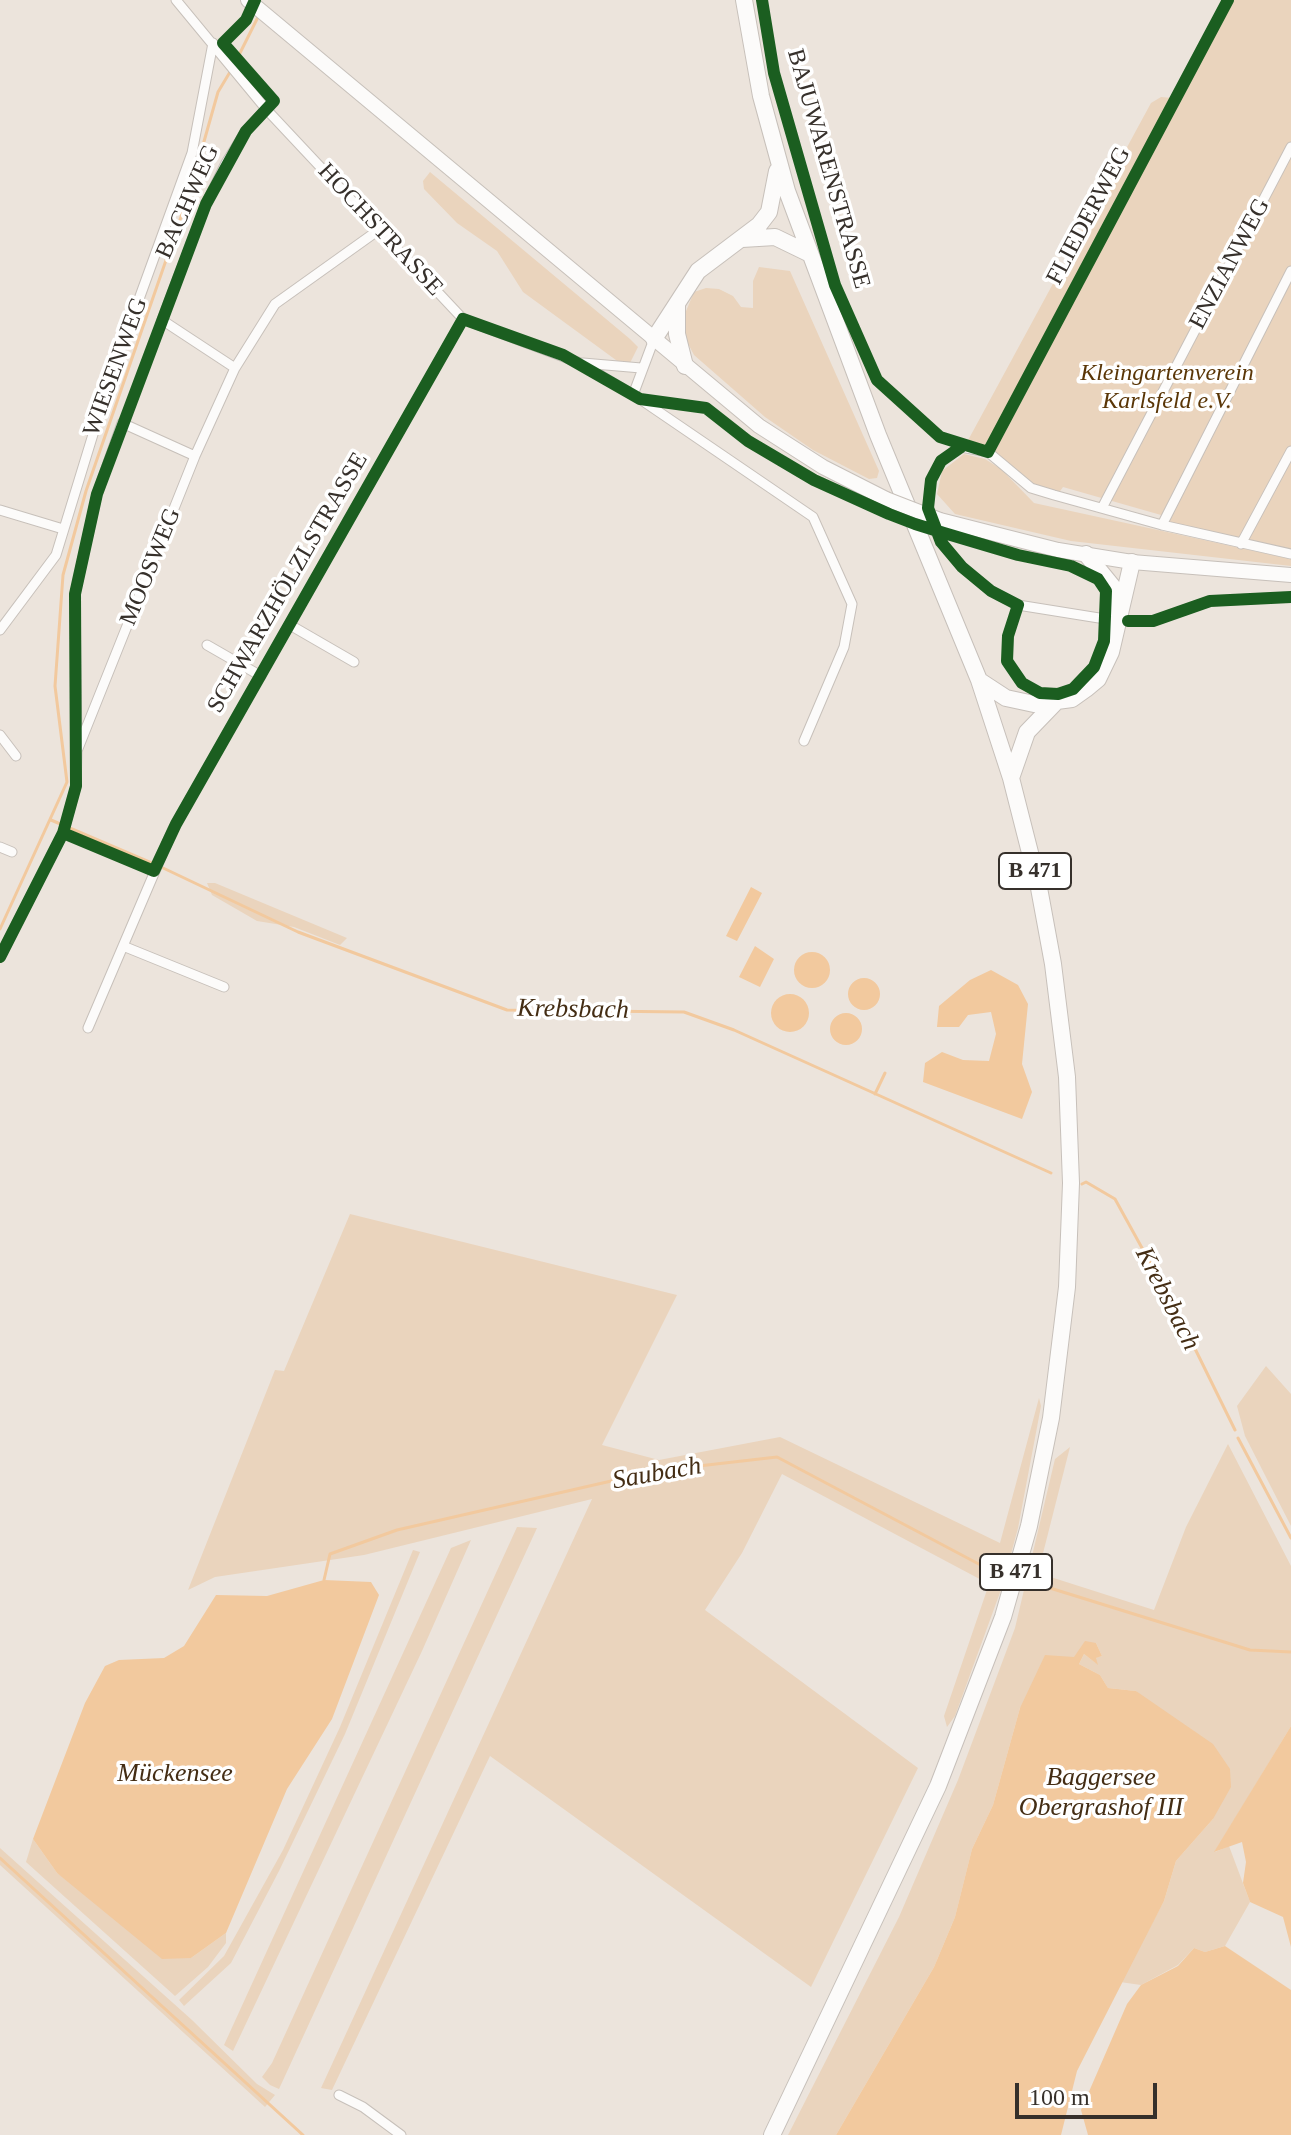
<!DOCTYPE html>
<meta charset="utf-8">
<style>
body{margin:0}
#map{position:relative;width:1291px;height:2135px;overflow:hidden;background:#ece4dc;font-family:Georgia,serif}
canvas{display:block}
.scale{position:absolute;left:1015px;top:2083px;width:142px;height:36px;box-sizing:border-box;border:4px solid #36302b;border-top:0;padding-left:10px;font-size:24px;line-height:28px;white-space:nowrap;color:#36302b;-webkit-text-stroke:6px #fff;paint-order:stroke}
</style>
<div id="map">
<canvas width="1291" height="2135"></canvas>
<div class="scale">100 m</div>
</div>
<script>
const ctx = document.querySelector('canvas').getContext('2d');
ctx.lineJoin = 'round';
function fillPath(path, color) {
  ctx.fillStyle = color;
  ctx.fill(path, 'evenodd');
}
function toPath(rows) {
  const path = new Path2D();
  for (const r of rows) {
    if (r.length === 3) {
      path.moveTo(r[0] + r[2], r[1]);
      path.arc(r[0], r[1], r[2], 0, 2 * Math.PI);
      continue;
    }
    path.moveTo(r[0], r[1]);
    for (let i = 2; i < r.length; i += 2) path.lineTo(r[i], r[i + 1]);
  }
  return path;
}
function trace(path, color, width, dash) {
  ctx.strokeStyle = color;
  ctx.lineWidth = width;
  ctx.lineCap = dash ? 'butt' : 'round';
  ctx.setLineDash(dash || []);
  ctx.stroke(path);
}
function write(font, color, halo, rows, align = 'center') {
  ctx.font = font + ' Georgia,serif';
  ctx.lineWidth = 7;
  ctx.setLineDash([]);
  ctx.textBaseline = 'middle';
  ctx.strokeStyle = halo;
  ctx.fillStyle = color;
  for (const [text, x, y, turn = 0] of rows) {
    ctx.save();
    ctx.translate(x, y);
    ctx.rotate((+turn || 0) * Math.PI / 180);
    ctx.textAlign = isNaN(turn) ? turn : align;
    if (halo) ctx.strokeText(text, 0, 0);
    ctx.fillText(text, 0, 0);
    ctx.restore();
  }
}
fillPath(toPath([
 [1232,0,1291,0,1291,549,1278,550,1160,522,1161,515,1063,487,1058,494,1032,485,994,453],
 [1161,97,1172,98,986,449,966,444,1151,103],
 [430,172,630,339,638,347,630,363,620,363,523,292,497,251,457,223,424,189,423,181],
 [759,267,790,271,879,471,877,478,869,479,813,450,765,417,694,355,683,334,684,316,694,292,706,288,719,289,733,296,741,307,753,308,753,281],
 [964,454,985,459,1001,469,1034,503,1291,559,1291,566,1071,541,955,514,937,494,942,471],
 [207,883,215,883,347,938,340,945,294,927,257,921,212,895],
 [350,1214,677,1295,602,1445,659,1460,780,1437,1000,1543,1039,1398,1041,1406,1018,1528,1002,1587,955,1716,947,1727,944,1716,989,1584,782,1474,742,1553,705,1610,918,1768,811,1987,490,1756,332,2090,321,2088,592,1499,364,1555,215,1577,188,1590,275,1370,284,1371],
 [1266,1366,1291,1394,1291,1526,1245,1436,1237,1406],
 [1228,1444,1291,1566,1291,1726,1215,1852,1229,1846,1250,1902,1225,1946,1205,1952,1194,1948,1178,1965,1141,1985,1120,1982,1164,1901,1176,1861,1213,1819,1136,1691,1108,1688,1100,1675,1079,1664,1084,1654,1097,1664,1095,1658,1102,1656,1096,1643,1074,1658,1020,1708,993,1805,972,1849,955,1917,934,1967,836,2135,788,2135,899,1917,958,1780,1015,1628,1055,1459,1070,1447,1038,1573,1154,1610,1186,1527],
 [517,1527,537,1528,279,2089,270,2085,262,2077,272,2063],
 [471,1540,422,1651,233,2051,224,2045,451,1548],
 [413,1550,420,1552,345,1734,279,1871,231,1963,184,2006,179,2000,224,1956,283,1850,340,1727],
 [33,1839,57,1873,191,1958,226,1933,226,1943,208,1967,175,1996,26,1862],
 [0,1848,192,2020,257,2084,275,2095,265,2107,0,1865]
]), '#ead4bd');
fillPath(toPath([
 [751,887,762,893,737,941,726,936],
 [755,946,774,959,760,987,739,977],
 [812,970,18],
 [991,970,1018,985,1028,1004,1022,1064,1032,1092,1022,1119,923,1082,925,1063,942,1052,963,1060,989,1061,996,1034,991,1012,968,1015,959,1027,937,1027,939,1006,970,980],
 [864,994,16],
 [790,1013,19],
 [846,1029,16],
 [324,1580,371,1582,379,1595,332,1719,287,1789,226,1933,191,1958,162,1959,57,1873,33,1839,85,1703,105,1666,119,1660,164,1658,184,1646,216,1595,267,1596],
 [1085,1641,1096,1643,1102,1656,1096,1658,1098,1665,1084,1654,1079,1664,1100,1675,1108,1688,1136,1691,1213,1744,1230,1769,1231,1787,1213,1819,1176,1861,1164,1901,1077,2071,1061,2135,836,2135,934,1967,955,1917,972,1849,993,1805,1020,1708,1045,1655,1074,1657],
 [1291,1726,1291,1947,1283,1917,1250,1902,1243,1883,1246,1862,1242,1842,1214,1852],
 [1225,1946,1291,1990,1291,2135,1088,2135,1081,2110,1127,2004,1141,1985,1178,1966,1194,1948,1205,1952]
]), '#f2c99e');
trace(toPath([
 [234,65,259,15],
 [51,820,154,864],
 [161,867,298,932,507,1010,684,1012,734,1030,1051,1173],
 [0,929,67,782,55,686,63,575,86,491,190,191,218,92,230,72],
 [875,1094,885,1073],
 [1082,1184,1086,1182,1115,1199,1174,1306,1235,1430],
 [1238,1438,1291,1538],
 [324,1580,330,1554,397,1530,655,1471,777,1457,990,1570],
 [1024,1580,1250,1650,1291,1652],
 [0,1858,303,2135]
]), '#f2c99e', 3);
const street = toPath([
 [176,0,266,109,463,319,580,363,640,399,813,517,852,604,844,647,804,741],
 [583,363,641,368],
 [235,368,162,320,206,204,226,163,246,131,266,109],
 [633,395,654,339],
 [988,452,1228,0],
 [1102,508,1291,147],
 [0,510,63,529],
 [1162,525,1291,271],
 [1241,544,1291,451],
 [1099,618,1018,605,991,591,962,567,941,542,928,508,931,480,941,461,961,447,988,452,1031,488,1054,495,1162,525,1291,554],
 [1128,621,1153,621,1210,601,1291,597],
 [290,625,354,662],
 [0,630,56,555,110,379,192,153,213,43],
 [207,645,261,676],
 [0,735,16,756],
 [77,747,75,594,97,494,122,423,195,456],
 [0,847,12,852],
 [123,946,224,987],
 [0,957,63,833,76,786,77,751,195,456,235,368,275,304,380,229],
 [88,1028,173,829,463,319],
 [339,2095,363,2107,401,2135]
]);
const secondary = toPath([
 [248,0,759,426,823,467,886,499],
 [940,520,1058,550,1132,562,1291,575]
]);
const highway = toPath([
 [744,0,761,96,787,191,878,435,979,680,1011,778,1039,888,1053,964,1067,1077,1071,1183,1067,1287,1051,1418,1029,1526,1003,1617,938,1786,772,2135],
 [742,239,775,237,810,254],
 [677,304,677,334,685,366],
 [654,339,698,271,759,225,769,212,777,171],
 [1086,554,1113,587,1117,611],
 [980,681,1006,698,1034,704,1072,699,1086,689,1098,679,1111,652,1132,562],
 [1011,778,1027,732,1055,703]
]);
trace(street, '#c7c0ba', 11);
trace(secondary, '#c7c0ba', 16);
trace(highway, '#c7c0ba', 18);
trace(street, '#fcfbfa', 9);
trace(secondary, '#fcfbfa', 14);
trace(highway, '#fcfbfa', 16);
const secondaryBridge = toPath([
 [886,499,940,520]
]);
trace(secondaryBridge, '#c7c0ba', 16, []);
trace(secondaryBridge, '#fcfbfa', 14);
trace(toPath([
 [762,0,774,73,835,285,877,380,940,437,988,452,1228,0],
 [1128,621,1153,621,1210,601,1291,597],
 [63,833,154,871,176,824,463,319,563,355,640,399,706,408,748,441,814,480,889,514,915,524,944,533,1018,555,1071,566,1098,579,1106,591,1104,641,1094,667,1073,689,1058,694,1040,693,1022,683,1007,661,1008,636,1018,605,991,591,962,567,941,542,928,508,931,480,941,461,961,447],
 [0,957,63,833,76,786,75,594,97,494,206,204,246,131,274,101,223,43,246,20,255,0]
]), '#1b5e20', 12);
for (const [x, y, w] of [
 [1035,871,72],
 [1016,1572,72]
]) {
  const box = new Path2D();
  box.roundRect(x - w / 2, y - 18, w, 36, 6);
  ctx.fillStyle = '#fff';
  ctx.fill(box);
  trace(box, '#36302b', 2);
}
write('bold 22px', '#36302b', null, [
 ["B 471",1035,871],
 ["B 471",1016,1572]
]);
write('24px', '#36302b', '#fff', [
 ["BAJUWARENSTRASSE",828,169,74],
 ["BACHWEG",188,202,-66],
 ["FLIEDERWEG",1089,216,-62],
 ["HOCHSTRASSE",380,230,47],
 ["ENZIANWEG",1230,264,-62],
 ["WIESENWEG",116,367,-70],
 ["MOOSWEG",151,567,-68],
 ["SCHWARZHÖLZLSTRASSE",288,583,-60]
]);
write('italic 24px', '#5a3607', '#fff', [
 ["Kleingartenverein",1167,374],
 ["Karlsfeld e.V.",1167,402]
]);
write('italic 26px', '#442d14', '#fff', [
 ["Krebsbach",573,1010,1],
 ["Krebsbach",1167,1299,63],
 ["Saubach",657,1474,-10],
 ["Mückensee",175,1774],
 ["Baggersee",1101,1778],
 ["Obergrashof III",1101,1808]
]);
</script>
